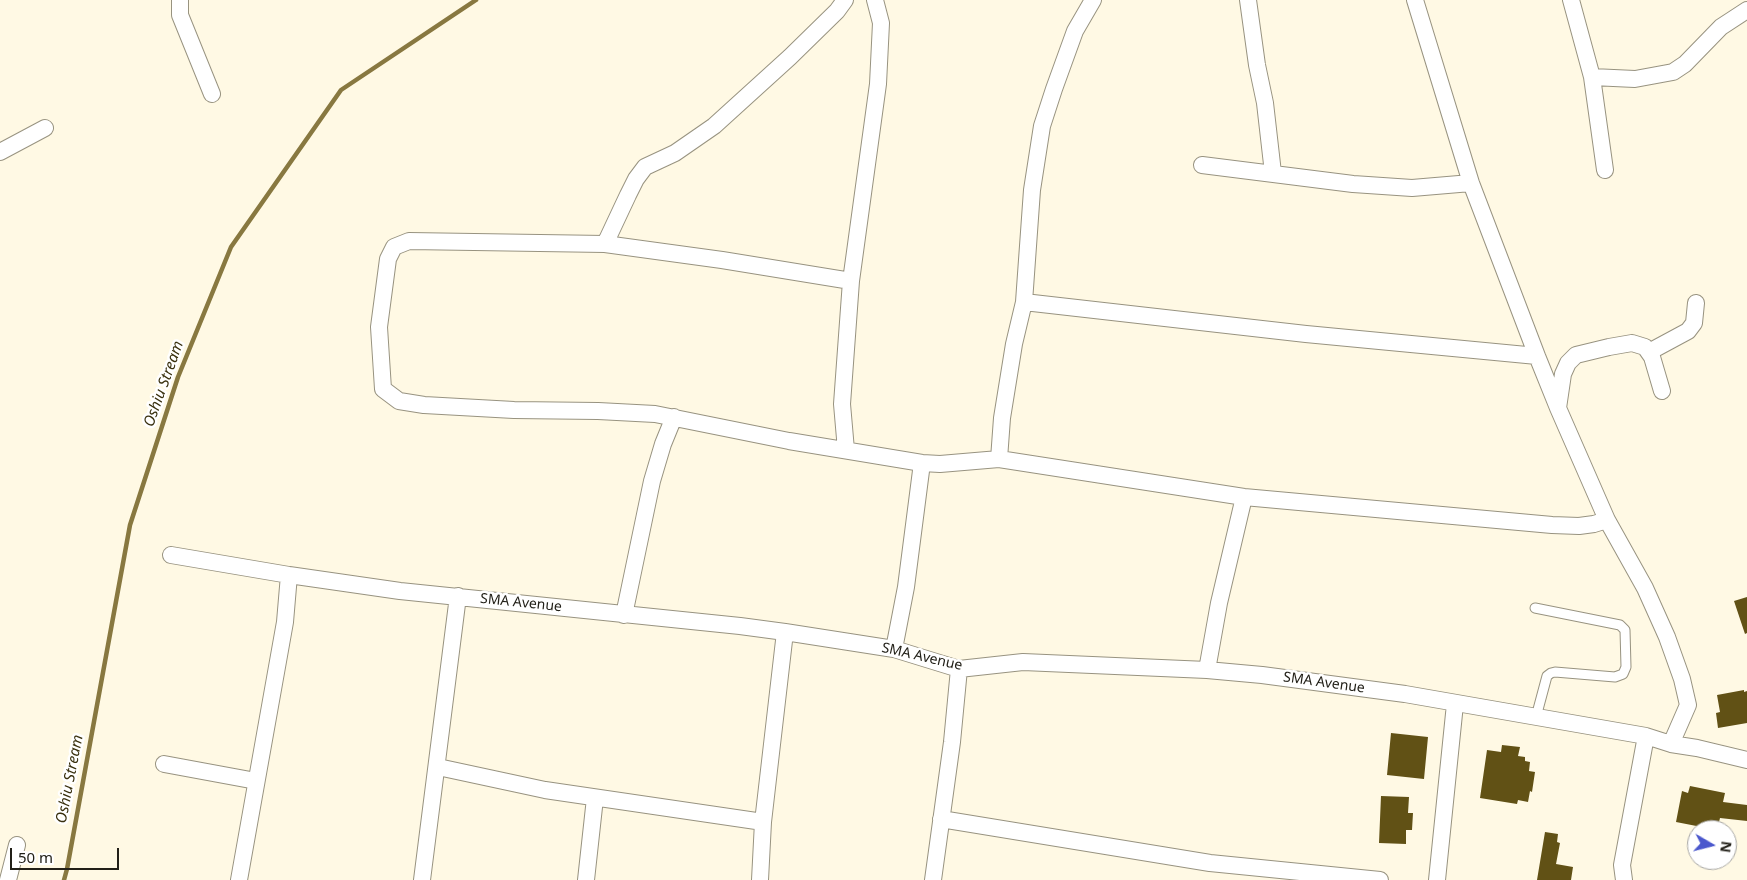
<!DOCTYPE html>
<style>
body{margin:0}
#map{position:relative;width:1747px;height:880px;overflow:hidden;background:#fff9e4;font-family:"Noto Sans",sans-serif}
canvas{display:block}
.north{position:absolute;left:1687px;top:820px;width:50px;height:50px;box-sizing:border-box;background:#fff;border:1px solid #a7a6a3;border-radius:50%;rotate:98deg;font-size:14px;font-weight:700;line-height:20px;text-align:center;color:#222018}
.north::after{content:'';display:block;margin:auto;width:18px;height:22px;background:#4b58cd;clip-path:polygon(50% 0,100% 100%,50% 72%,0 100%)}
.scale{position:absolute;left:10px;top:848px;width:109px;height:22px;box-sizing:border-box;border:2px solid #222018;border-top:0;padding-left:6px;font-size:15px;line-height:18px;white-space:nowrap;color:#222018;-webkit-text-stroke:4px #fff;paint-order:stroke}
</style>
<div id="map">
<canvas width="1747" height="880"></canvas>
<div class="north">N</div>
<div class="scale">50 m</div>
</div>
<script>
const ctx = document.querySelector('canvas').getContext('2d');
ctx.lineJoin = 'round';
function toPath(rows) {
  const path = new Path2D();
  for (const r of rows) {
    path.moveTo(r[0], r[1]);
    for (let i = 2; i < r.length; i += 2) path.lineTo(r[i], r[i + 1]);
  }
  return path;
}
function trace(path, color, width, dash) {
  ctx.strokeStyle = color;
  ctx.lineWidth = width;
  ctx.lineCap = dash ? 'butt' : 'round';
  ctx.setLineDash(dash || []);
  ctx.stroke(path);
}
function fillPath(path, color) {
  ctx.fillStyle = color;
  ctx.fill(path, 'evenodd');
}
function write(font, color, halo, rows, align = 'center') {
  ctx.font = font + ' "Noto Sans",sans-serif';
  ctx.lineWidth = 5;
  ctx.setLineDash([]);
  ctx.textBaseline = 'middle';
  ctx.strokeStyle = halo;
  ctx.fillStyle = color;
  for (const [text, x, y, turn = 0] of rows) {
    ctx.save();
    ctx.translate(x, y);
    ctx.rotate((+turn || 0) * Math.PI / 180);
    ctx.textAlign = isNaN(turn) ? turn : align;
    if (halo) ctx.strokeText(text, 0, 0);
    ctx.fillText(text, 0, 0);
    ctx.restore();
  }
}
trace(toPath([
 [64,880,67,869,130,525,178,377,231,247,341,90,476,0]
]), '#887840', 4.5);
fillPath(toPath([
 [1747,597,1747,633,1745,634,1734,601],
 [1744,690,1744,692,1747,691,1747,723,1718,728,1716,713,1720,712,1717,695],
 [1391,733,1428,737,1424,779,1387,775],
 [1502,745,1520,747,1518,756,1525,757,1525,761,1530,762,1529,771,1535,772,1532,792,1530,791,1528,802,1518,800,1517,804,1480,798,1487,750,1501,752],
 [1690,786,1725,793,1723,802,1747,805,1747,821,1720,818,1717,830,1676,822,1682,791,1688,793],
 [1381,796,1409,797,1408,813,1413,813,1412,830,1406,830,1406,844,1379,843],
 [1545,832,1558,834,1557,842,1560,843,1556,864,1573,867,1571,880,1537,880]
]), '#615115');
const service = toPath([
 [1535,608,1620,625,1625,630,1626,667,1623,674,1615,677,1555,672,1551,673,1547,676,1536,717]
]);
const minor = toPath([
 [180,0,180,15,212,94],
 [1248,0,1257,65,1265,103,1273,173],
 [1415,0,1471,183,1537,356,1558,408,1607,520,1645,588,1667,637,1682,679,1688,705,1671,744],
 [1571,0,1592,77,1605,170],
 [1592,77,1635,79,1673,72,1685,64,1721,27,1747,10],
 [0,152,45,128],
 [1202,165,1353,184,1412,188,1471,183],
 [605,244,628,195,636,179,645,167,675,153,714,126,790,57,837,11,845,0],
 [851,281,722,260,605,244,409,241,394,247,388,259,379,327,383,389,399,401,424,405,514,410,598,411,655,414,789,441,922,463,940,464,999,459,1244,497,1552,525,1579,526,1594,524,1607,520],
 [1024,302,1306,334,1537,356],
 [1649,352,1688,331,1694,323,1696,303],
 [1558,408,1563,374,1568,363,1576,355,1609,347,1632,343,1645,347,1652,357,1662,391],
 [846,450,842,404,851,281,878,84,881,23,875,0],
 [999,459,1002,418,1014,344,1024,302,1032,190,1042,126,1054,89,1075,31,1093,0],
 [171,555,289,575,400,591,740,626,785,632,894,649,959,669,1023,662,1207,670,1262,675,1405,694,1646,736,1671,744,1697,748,1747,760],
 [624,615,652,481,663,444,674,417],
 [894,649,906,587,922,463],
 [1207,670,1219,603,1244,497],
 [164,764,256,781],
 [438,767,545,790,763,822],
 [941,819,1210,863,1380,880],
 [8,880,17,845],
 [239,880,285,622,289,575],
 [422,880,458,596],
 [586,880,595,798],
 [760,880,763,822,785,632],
 [933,880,952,742,959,669],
 [1437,880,1455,704],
 [1624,880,1622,865,1646,736]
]);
trace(service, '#989380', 11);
trace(minor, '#989380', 18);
trace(service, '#fff', 9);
trace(minor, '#fff', 16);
write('14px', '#222018', '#fff', [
 ["SMA Avenue",521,603,6],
 ["SMA Avenue",922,657,13],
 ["SMA Avenue",1324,683,8]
]);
write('italic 15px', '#39300e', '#fff', [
 ["Oshiu Stream",164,384,-70],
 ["Oshiu Stream",70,779,-79]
]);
</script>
